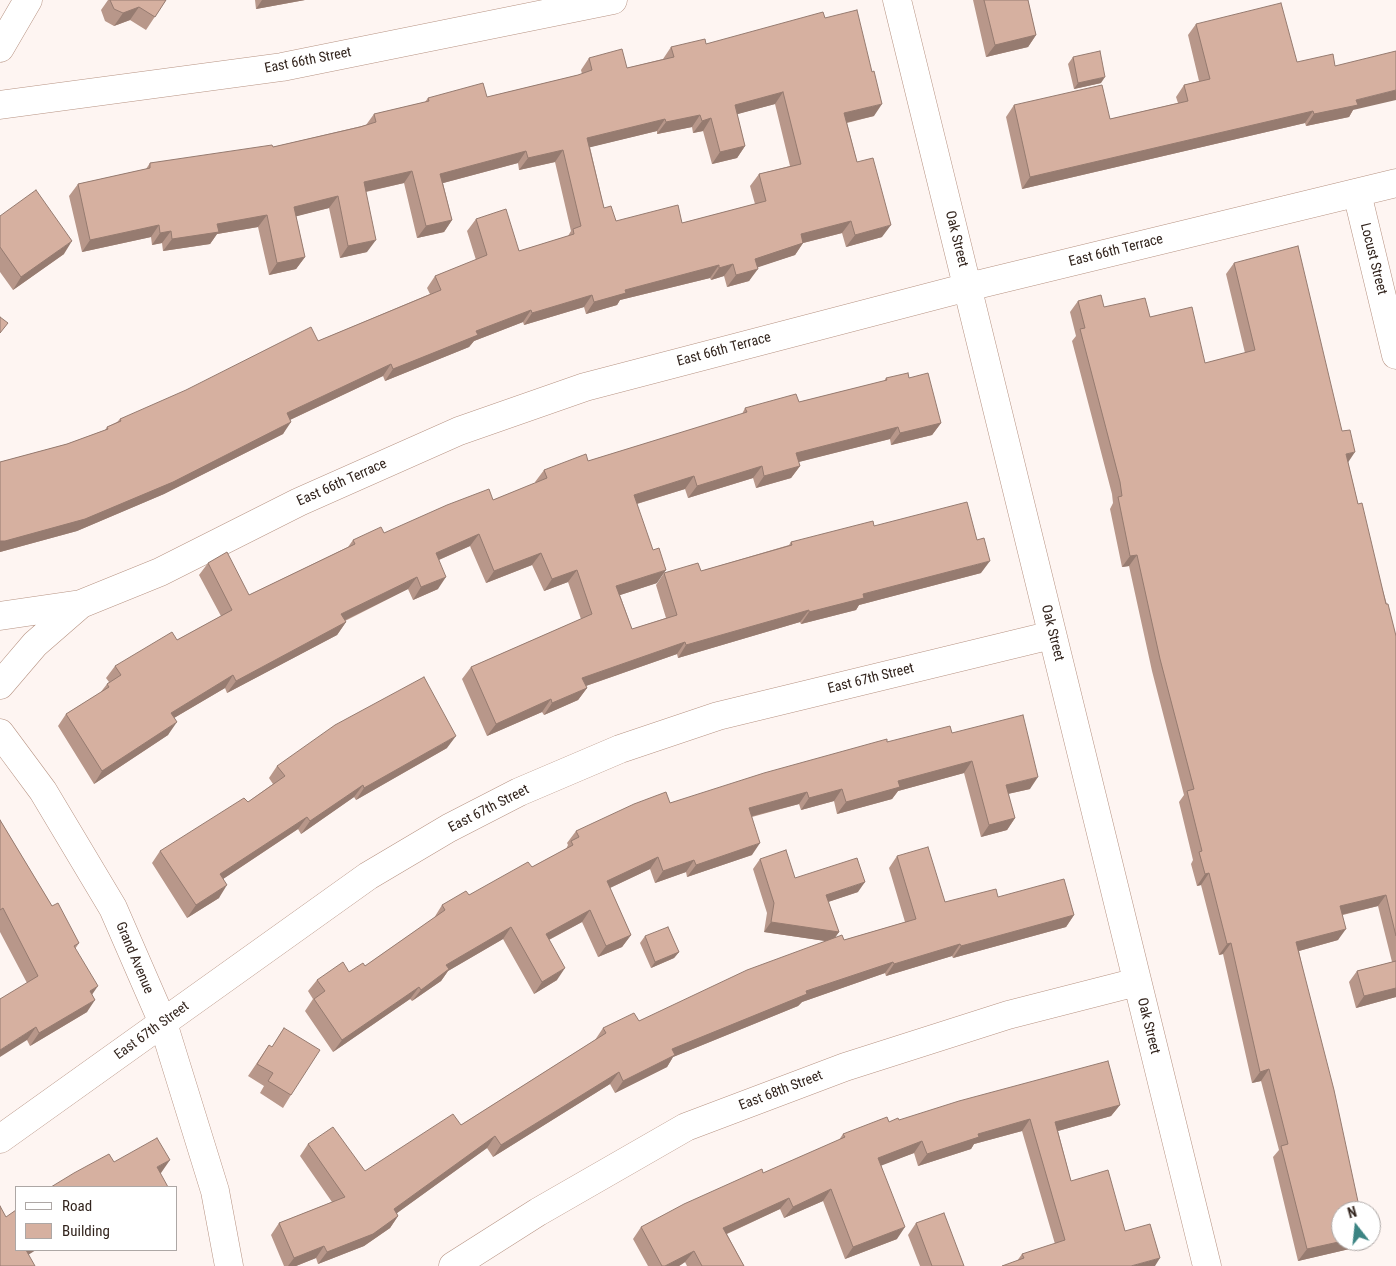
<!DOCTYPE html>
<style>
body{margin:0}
#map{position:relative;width:1396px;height:1266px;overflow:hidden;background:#fef5f2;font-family:"Roboto Condensed",sans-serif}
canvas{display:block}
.legend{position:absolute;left:15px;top:1186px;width:162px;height:65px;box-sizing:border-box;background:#fff;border:1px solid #ada7a5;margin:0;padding:6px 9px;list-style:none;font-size:15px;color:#32241d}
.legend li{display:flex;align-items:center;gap:10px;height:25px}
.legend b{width:25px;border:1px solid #ada7a5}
.north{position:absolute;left:1331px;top:1201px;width:50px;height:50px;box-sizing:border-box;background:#fff;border:1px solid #ada7a5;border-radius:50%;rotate:344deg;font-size:14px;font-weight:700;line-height:20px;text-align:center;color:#32241d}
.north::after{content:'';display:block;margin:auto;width:18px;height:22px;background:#3c8483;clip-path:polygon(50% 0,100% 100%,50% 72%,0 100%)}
</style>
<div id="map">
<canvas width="1396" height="1266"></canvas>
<ul class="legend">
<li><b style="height:6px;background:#fff"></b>Road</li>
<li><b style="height:14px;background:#d6b0a0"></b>Building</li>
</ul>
<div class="north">N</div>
</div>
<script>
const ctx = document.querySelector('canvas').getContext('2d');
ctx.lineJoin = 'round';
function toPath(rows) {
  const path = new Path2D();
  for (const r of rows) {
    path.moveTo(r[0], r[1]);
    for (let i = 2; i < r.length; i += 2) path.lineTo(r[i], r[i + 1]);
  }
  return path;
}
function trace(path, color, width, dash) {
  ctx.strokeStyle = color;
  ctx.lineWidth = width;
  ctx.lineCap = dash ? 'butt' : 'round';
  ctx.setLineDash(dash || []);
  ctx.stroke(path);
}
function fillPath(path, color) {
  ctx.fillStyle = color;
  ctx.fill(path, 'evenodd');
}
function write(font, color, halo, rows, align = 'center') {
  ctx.font = font + ' "Roboto Condensed",sans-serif';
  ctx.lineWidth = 4.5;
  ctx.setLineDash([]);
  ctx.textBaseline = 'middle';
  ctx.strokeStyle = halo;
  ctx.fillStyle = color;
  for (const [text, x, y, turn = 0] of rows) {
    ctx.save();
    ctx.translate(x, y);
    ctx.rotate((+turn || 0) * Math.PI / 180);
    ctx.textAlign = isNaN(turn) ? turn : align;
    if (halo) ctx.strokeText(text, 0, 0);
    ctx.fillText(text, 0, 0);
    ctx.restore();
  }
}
const street = toPath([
 [897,0,1207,1266],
 [0,48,28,0],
 [0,105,282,67,613,0],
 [1357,193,1396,355],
 [0,616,81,604,160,572,299,502,459,431,585,387,968,287,1396,183],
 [0,685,35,644,81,604],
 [0,733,43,791,113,908,163,1023,215,1191,229,1266],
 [0,1139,368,876,449,828,519,792,620,749,718,716,1052,635],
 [453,1266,538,1212,686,1127,845,1067,1008,1015,1137,982]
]);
trace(street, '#b79383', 29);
trace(street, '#fff', 28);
fillPath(toPath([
 [108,0,166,0,146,30,130,20,114,26,105,21,101,10],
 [255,0,305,0,256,9],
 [973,0,1028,0,1036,35,1028,47,986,57],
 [825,18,874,116,847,123,857,162,882,237,846,247,842,233,803,243,795,255,757,267,749,281,727,287,724,276,711,280,710,278,620,300,617,305,586,314,584,307,524,325,523,322,474,341,469,347,385,381,383,376,290,420,283,434,164,494,77,531,0,552,0,462,67,444,105,430,107,427,117,422,120,419,318,341,430,294,427,288,435,276,476,260,467,231,476,219,519,251,568,236,571,231,555,162,519,170,518,163,443,183,452,220,444,232,417,238,404,183,366,192,367,252,340,258,329,208,296,216,305,257,296,269,269,275,258,227,217,234,210,244,163,251,162,243,152,245,151,237,82,252,69,196,78,184,146,169,150,163,273,147,366,125,374,114,425,102,428,98,487,97,578,75,582,74,581,70,589,58,627,68,663,59,671,47,706,44],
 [775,104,790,166,759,174,750,186,755,204,682,223,616,221,604,208,590,147,657,131,657,134,692,127,693,133,703,131,712,164,737,158,745,146,737,114],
 [1196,24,1297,62,1335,66,1353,110,1349,117,1306,126,1305,123,1022,189,1006,117,1014,105,1110,119,1178,103,1176,97,1184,85,1199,81,1188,35],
 [1073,57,1101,83,1074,89,1068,64],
 [0,216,64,254,13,290,0,272],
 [1234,263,1348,462,1358,504,1396,636,1396,997,1356,1008,1349,982,1357,971,1392,962,1378,906,1343,915,1338,940,1299,951,1358,1247,1298,1261,1273,1157,1279,1150,1261,1081,1252,1083,1223,954,1219,955,1201,885,1197,886,1191,864,1193,860,1179,802,1184,795,1152,671,1129,566,1122,567,1110,509,1113,503,1112,494,1072,341,1076,336,1070,312,1078,301,1104,307,1150,317,1205,363,1245,353,1226,274],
 [886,378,909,378,941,423,932,435,891,445,890,439,798,462,800,466,791,478,756,488,753,478,688,498,685,489,637,504,657,583,620,595,632,629,666,618,656,585,664,573,701,571,789,545,791,542,874,526,981,573,859,605,856,610,801,624,800,622,678,658,677,654,586,686,587,688,578,700,544,715,542,712,487,736,462,679,471,667,581,619,568,582,544,591,532,565,486,583,470,546,439,560,438,589,413,600,408,589,345,621,346,622,337,635,227,693,225,688,174,718,168,735,94,784,58,726,66,714,100,693,107,684,109,682,106,678,115,666,177,640,221,616,199,575,208,563,249,595,348,547,353,540,384,533,493,500,536,483,535,482,544,470,588,461,742,414,745,408,799,402,884,381],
 [952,733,1030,789,1008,794,1015,818,1007,830,981,837,964,773,898,791,892,799,837,814,834,801,801,810,799,804,752,817,752,855,687,877,686,872,655,883,650,869,610,888,631,935,622,947,598,957,582,922,549,940,557,980,534,994,503,939,448,971,441,981,412,1001,410,999,333,1052,305,1011,313,999,308,991,317,980,349,972,365,966,434,918,442,905,469,895,532,867,566,849,568,845,567,843,576,831,670,803,887,742],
 [447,748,356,800,354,797,301,834,298,829,223,879,219,898,187,918,152,863,160,851,248,802,273,784,269,778,277,766],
 [0,820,52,906,79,943,75,949,92,994,87,1012,30,1046,27,1040,27,983,0,932],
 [897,856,945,902,998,897,1074,915,1066,927,953,958,952,956,886,976,885,973,802,1002,798,1006,673,1057,667,1067,615,1093,610,1084,493,1157,487,1148,397,1213,398,1216,390,1228,364,1246,318,1264,316,1258,296,1266,284,1266,271,1235,279,1223,332,1202,300,1156,308,1144,365,1171,461,1125,595,1040,603,1028,639,1021,826,941,764,932,767,913,753,869,760,859,795,878,858,892,828,902,839,932,835,937,844,940,905,922,889,868],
 [645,936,679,952,674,958,651,968,640,943],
 [284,1028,291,1095,283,1108,260,1093,264,1086,248,1076,269,1045,272,1047],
 [1120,1105,1111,1116,1058,1131,1071,1181,1125,1231,1017,1261,1022,1254,1055,1244,1022,1131,974,1144,971,1149,918,1166,914,1153,881,1165,897,1239,845,1259,823,1201,784,1218,780,1209,727,1234,744,1266,687,1266,685,1262,679,1266,648,1266,633,1239,641,1227,839,1140,843,1134,899,1120],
 [916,1223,964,1266,920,1266,908,1235]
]), '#b8978a');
fillPath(toPath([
 [262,0,305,0,256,9],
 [139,7,130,20,114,26,123,13],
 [1036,35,1028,47,986,57,995,45],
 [1105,77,1101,83,1074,89,1078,83],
 [1396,90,1396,100,1353,110,1349,117,1306,126,1314,114,1356,100],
 [783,92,775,104,727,117,735,105],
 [882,104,874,116,836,125,844,113],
 [1313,111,1305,123,1022,189,1030,177],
 [700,115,692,127,657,134,666,122],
 [711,118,703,131,693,133,702,121],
 [665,119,657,131,579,150,587,138],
 [745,146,737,158,712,164,720,152],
 [563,150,555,162,519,170,528,158],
 [526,151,518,163,432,186,440,174],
 [412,171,404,183,355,194,364,182],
 [338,196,329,208,286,219,294,207],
 [267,215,258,227,217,234,210,244,163,251,172,239,217,224],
 [452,220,444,232,417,238,426,226],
 [851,221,842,233,803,243,795,255,747,271,755,259,801,234],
 [159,225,151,237,82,252,90,240],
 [891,225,882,237,846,247,855,235],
 [171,231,162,243,152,245,160,233],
 [376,240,367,252,340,258,348,246],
 [72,241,64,254,13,290,21,277],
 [305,257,296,269,269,275,277,263],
 [733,264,724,276,711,280,719,268],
 [719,265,710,278,620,300,617,305,586,314,594,302,625,290],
 [758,269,749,281,727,287,736,275],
 [592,295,584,307,524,325,532,313],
 [531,310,523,322,474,341,469,347,385,381,393,369,476,331],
 [391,364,383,376,279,425,287,413],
 [291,422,283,434,164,494,77,531,0,552,0,541],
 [941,423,932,435,891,445,900,433],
 [898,427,890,439,787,465,796,453],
 [1355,452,1347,464,1346,454],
 [762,466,753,478,688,498,697,486],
 [800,466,791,478,756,488,764,476],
 [694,476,685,489,626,507,634,495],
 [479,534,470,546,427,565,436,553],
 [541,553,532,565,486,583,494,571],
 [1137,555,1129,566,1122,567,1130,556],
 [990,561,981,573,859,605,856,610,801,624,809,612,863,594],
 [577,570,568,582,544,591,552,579],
 [666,570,657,583,608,599,616,586],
 [417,577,408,589,333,626,341,614],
 [446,577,438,589,413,600,421,587],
 [809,610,800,622,678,658,686,645],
 [346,622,337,635,227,693,236,681],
 [685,642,677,654,574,690,582,678],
 [233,675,225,688,162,725,171,713],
 [587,688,578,700,544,715,552,703],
 [551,699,542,712,487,736,496,724],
 [177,722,168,735,94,784,102,771],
 [456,736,447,748,356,800,364,788],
 [972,761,964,773,898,791,892,799,837,814,846,802,898,781],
 [1038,777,1030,789,998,796,1006,785],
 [363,785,354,797,301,834,310,821],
 [842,789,834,801,801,810,809,798],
 [807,792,799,804,741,819,749,808],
 [307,817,298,829,211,887,220,874],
 [1015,818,1007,830,981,837,989,825],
 [760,843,752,855,687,877,696,865],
 [658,857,650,869,599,893,607,881],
 [694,860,686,872,655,883,663,871],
 [1209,873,1201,885,1197,886,1205,874],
 [865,882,858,892,819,905,826,895],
 [227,885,219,898,187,918,196,905],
 [1386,895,1378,906,1332,917,1340,906],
 [590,910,582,922,537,946,546,934],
 [1074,915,1066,927,953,958,961,946],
 [771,922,839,932,832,942,764,932],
 [511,927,503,939,448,971,441,981,412,1001,421,990,446,965],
 [1346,929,1338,940,1288,954,1296,942],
 [631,935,622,947,598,957,606,946],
 [1231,943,1223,954,1219,955,1227,944],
 [960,944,952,956,886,976,894,964],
 [679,952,674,958,651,968,655,962],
 [893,962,885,973,802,1002,798,1006,673,1057,667,1067,615,1093,623,1081,672,1049,806,991],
 [565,968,557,980,534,994,542,982],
 [98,986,89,999,90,991],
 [419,987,410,999,333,1052,342,1040],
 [1396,988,1396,997,1356,1008,1364,996],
 [95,1000,87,1012,30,1046,39,1033],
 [36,1027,27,1040,0,1057,0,1050],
 [1269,1069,1261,1081,1252,1083,1260,1072],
 [619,1072,610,1084,493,1157,501,1145],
 [1120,1105,1111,1116,1047,1134,1055,1122],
 [1030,1119,1022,1131,974,1144,971,1149,918,1166,927,1154,978,1134],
 [495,1136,487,1148,386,1221,394,1209],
 [922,1141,914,1153,870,1170,878,1158],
 [170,1160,161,1173,148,1179,157,1167],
 [831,1189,823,1201,784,1218,793,1207],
 [789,1198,780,1209,715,1239,723,1228],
 [398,1216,390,1228,364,1246,318,1264,327,1252],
 [905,1227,897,1239,845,1259,853,1247],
 [1343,1241,1362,1241,1358,1247,1298,1261,1307,1249],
 [324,1246,316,1258,296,1266,288,1266,294,1258],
 [25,1250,36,1250,17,1262],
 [694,1251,685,1262,679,1266,665,1266],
 [1160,1258,1155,1266,1131,1266]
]), '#967b70');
const building = toPath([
 [110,0,166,0,155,17,139,7,123,13,114,9,110,0],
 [984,0,1028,0,1036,35,995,45,984,0],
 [1281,3,1297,62,1333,54,1335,66,1396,51,1396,90,1356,100,1358,105,1314,114,1313,111,1030,177,1014,105,1102,85,1110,119,1188,101,1184,85,1210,79,1196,24,1281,3],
 [857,10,872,72,874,71,882,104,844,113,857,162,873,158,891,225,855,235,851,221,801,234,803,243,755,259,758,269,736,275,733,264,719,268,719,265,625,290,626,293,594,302,592,295,532,313,531,310,476,331,478,335,393,369,391,364,287,413,291,422,173,482,85,519,5,541,0,541,0,462,67,444,108,429,107,427,121,421,120,419,186,390,311,327,318,341,441,290,435,276,487,255,476,219,506,209,519,251,574,234,573,229,581,226,563,150,528,158,526,151,440,174,452,220,426,226,412,171,364,182,376,240,348,246,338,196,294,207,305,257,277,263,267,215,217,224,219,232,172,239,171,231,160,233,159,225,90,240,78,184,150,168,150,163,272,145,273,147,360,127,376,122,374,114,429,101,428,98,483,83,487,97,578,75,592,70,589,58,622,49,627,68,674,57,671,47,705,39,706,44,823,12,825,18,857,10],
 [783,92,801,164,759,174,766,201,682,223,678,205,616,221,611,206,604,208,587,138,665,119,666,122,700,115,702,121,711,118,720,152,745,146,735,105,783,92],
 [1100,51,1105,77,1078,83,1073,57,1100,51],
 [36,190,72,241,21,277,0,247,0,216,36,190],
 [1298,246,1342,431,1350,430,1355,452,1346,454,1358,504,1362,503,1386,604,1388,604,1396,636,1396,936,1386,895,1340,906,1346,929,1296,942,1334,1090,1360,1211,1341,1211,1341,1241,1343,1241,1307,1249,1281,1146,1288,1144,1269,1069,1260,1072,1231,943,1227,944,1209,873,1205,874,1199,852,1202,851,1187,791,1194,789,1160,659,1137,555,1130,556,1118,497,1122,496,1120,482,1080,329,1085,328,1078,301,1101,295,1104,307,1145,298,1150,317,1192,307,1205,363,1255,350,1234,263,1298,246],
 [0,317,8,323,0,333,0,317],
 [908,373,909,378,928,373,941,423,900,433,898,427,796,453,800,466,764,476,762,466,697,486,694,476,634,495,653,550,659,548,666,570,616,586,632,629,677,615,664,573,698,563,701,571,792,545,791,542,873,521,874,526,967,502,977,540,984,538,990,561,863,594,864,598,809,612,809,610,686,645,685,642,582,678,587,688,552,703,551,699,496,724,471,667,592,614,577,570,552,579,541,553,494,571,479,534,436,553,446,577,421,587,417,577,341,614,346,622,236,681,233,675,171,713,177,722,102,771,66,714,109,687,107,684,121,675,115,666,172,632,177,640,232,610,208,563,227,552,249,595,355,544,353,540,381,527,384,533,447,505,489,489,493,500,547,478,544,470,586,454,588,461,747,412,745,408,796,394,799,402,887,380,886,378,908,373],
 [424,677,456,736,364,788,363,785,310,821,307,817,220,874,227,885,196,905,160,851,244,798,248,802,285,776,277,766,335,725,424,677],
 [1023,715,1038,777,1006,785,1015,818,989,825,972,761,898,781,900,787,846,802,842,789,809,798,807,792,749,808,760,843,696,865,694,860,663,871,658,857,607,881,631,935,606,946,590,910,546,934,565,968,542,982,511,927,446,965,449,969,421,990,419,987,342,1040,314,999,325,991,317,980,343,962,349,972,363,963,365,966,445,910,442,905,466,891,469,895,528,862,532,867,573,845,571,841,579,837,576,831,634,804,666,792,670,803,764,773,887,739,887,742,950,726,952,733,1023,715],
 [0,820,52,906,58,903,79,943,74,946,98,986,90,991,95,1000,39,1033,36,1027,0,1050,0,999,38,976,3,908,0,910,0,820],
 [928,847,945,902,996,889,998,897,1064,879,1074,915,961,946,960,944,894,964,893,962,806,991,807,994,672,1049,675,1055,623,1081,619,1072,501,1145,495,1136,394,1209,398,1216,373,1234,327,1252,324,1246,294,1258,279,1223,345,1197,308,1144,333,1127,365,1171,453,1114,461,1125,606,1033,603,1028,634,1013,639,1021,747,970,842,935,844,940,916,919,897,856,928,847],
 [786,850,795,878,857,858,865,882,826,895,839,932,771,922,774,903,760,859,786,850],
 [668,927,679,952,655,962,645,936,668,927],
 [1396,961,1396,988,1364,996,1357,971,1396,961],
 [284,1028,320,1050,291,1095,268,1081,273,1073,257,1064,269,1045,272,1047,284,1028],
 [1108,1061,1120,1105,1055,1122,1071,1181,1108,1170,1125,1231,1150,1224,1160,1258,1131,1266,1002,1266,1024,1258,1022,1254,1065,1240,1030,1119,978,1134,979,1137,927,1154,922,1141,878,1158,905,1227,853,1247,831,1189,793,1207,789,1198,723,1228,744,1266,702,1266,694,1251,665,1266,662,1266,641,1227,684,1204,762,1169,763,1173,845,1137,843,1134,887,1117,889,1122,898,1118,899,1120,959,1101,1108,1061],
 [157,1138,170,1160,157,1167,168,1187,51,1187,74,1173,109,1154,114,1162,157,1138],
 [0,1206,6,1217,16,1210,16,1250,26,1250,35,1266,0,1266,0,1206],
 [944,1213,964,1266,932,1266,916,1223,944,1213]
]);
fillPath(building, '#d6b0a0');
trace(building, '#967b70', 1);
write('14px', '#32241d', '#fff', [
 ["East 66th Street",308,61,-11],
 ["Oak Street",956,239,76],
 ["East 66th Terrace",1116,251,-14],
 ["Locust Street",1373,259,76],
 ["East 66th Terrace",724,350,-15],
 ["East 66th Terrace",342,483,-24],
 ["Oak Street",1052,633,76],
 ["East 67th Street",871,679,-14],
 ["East 67th Street",489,809,-27],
 ["Grand Avenue",134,958,67],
 ["Oak Street",1148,1026,76],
 ["East 67th Street",152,1031,-36],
 ["East 68th Street",781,1091,-21]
]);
</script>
